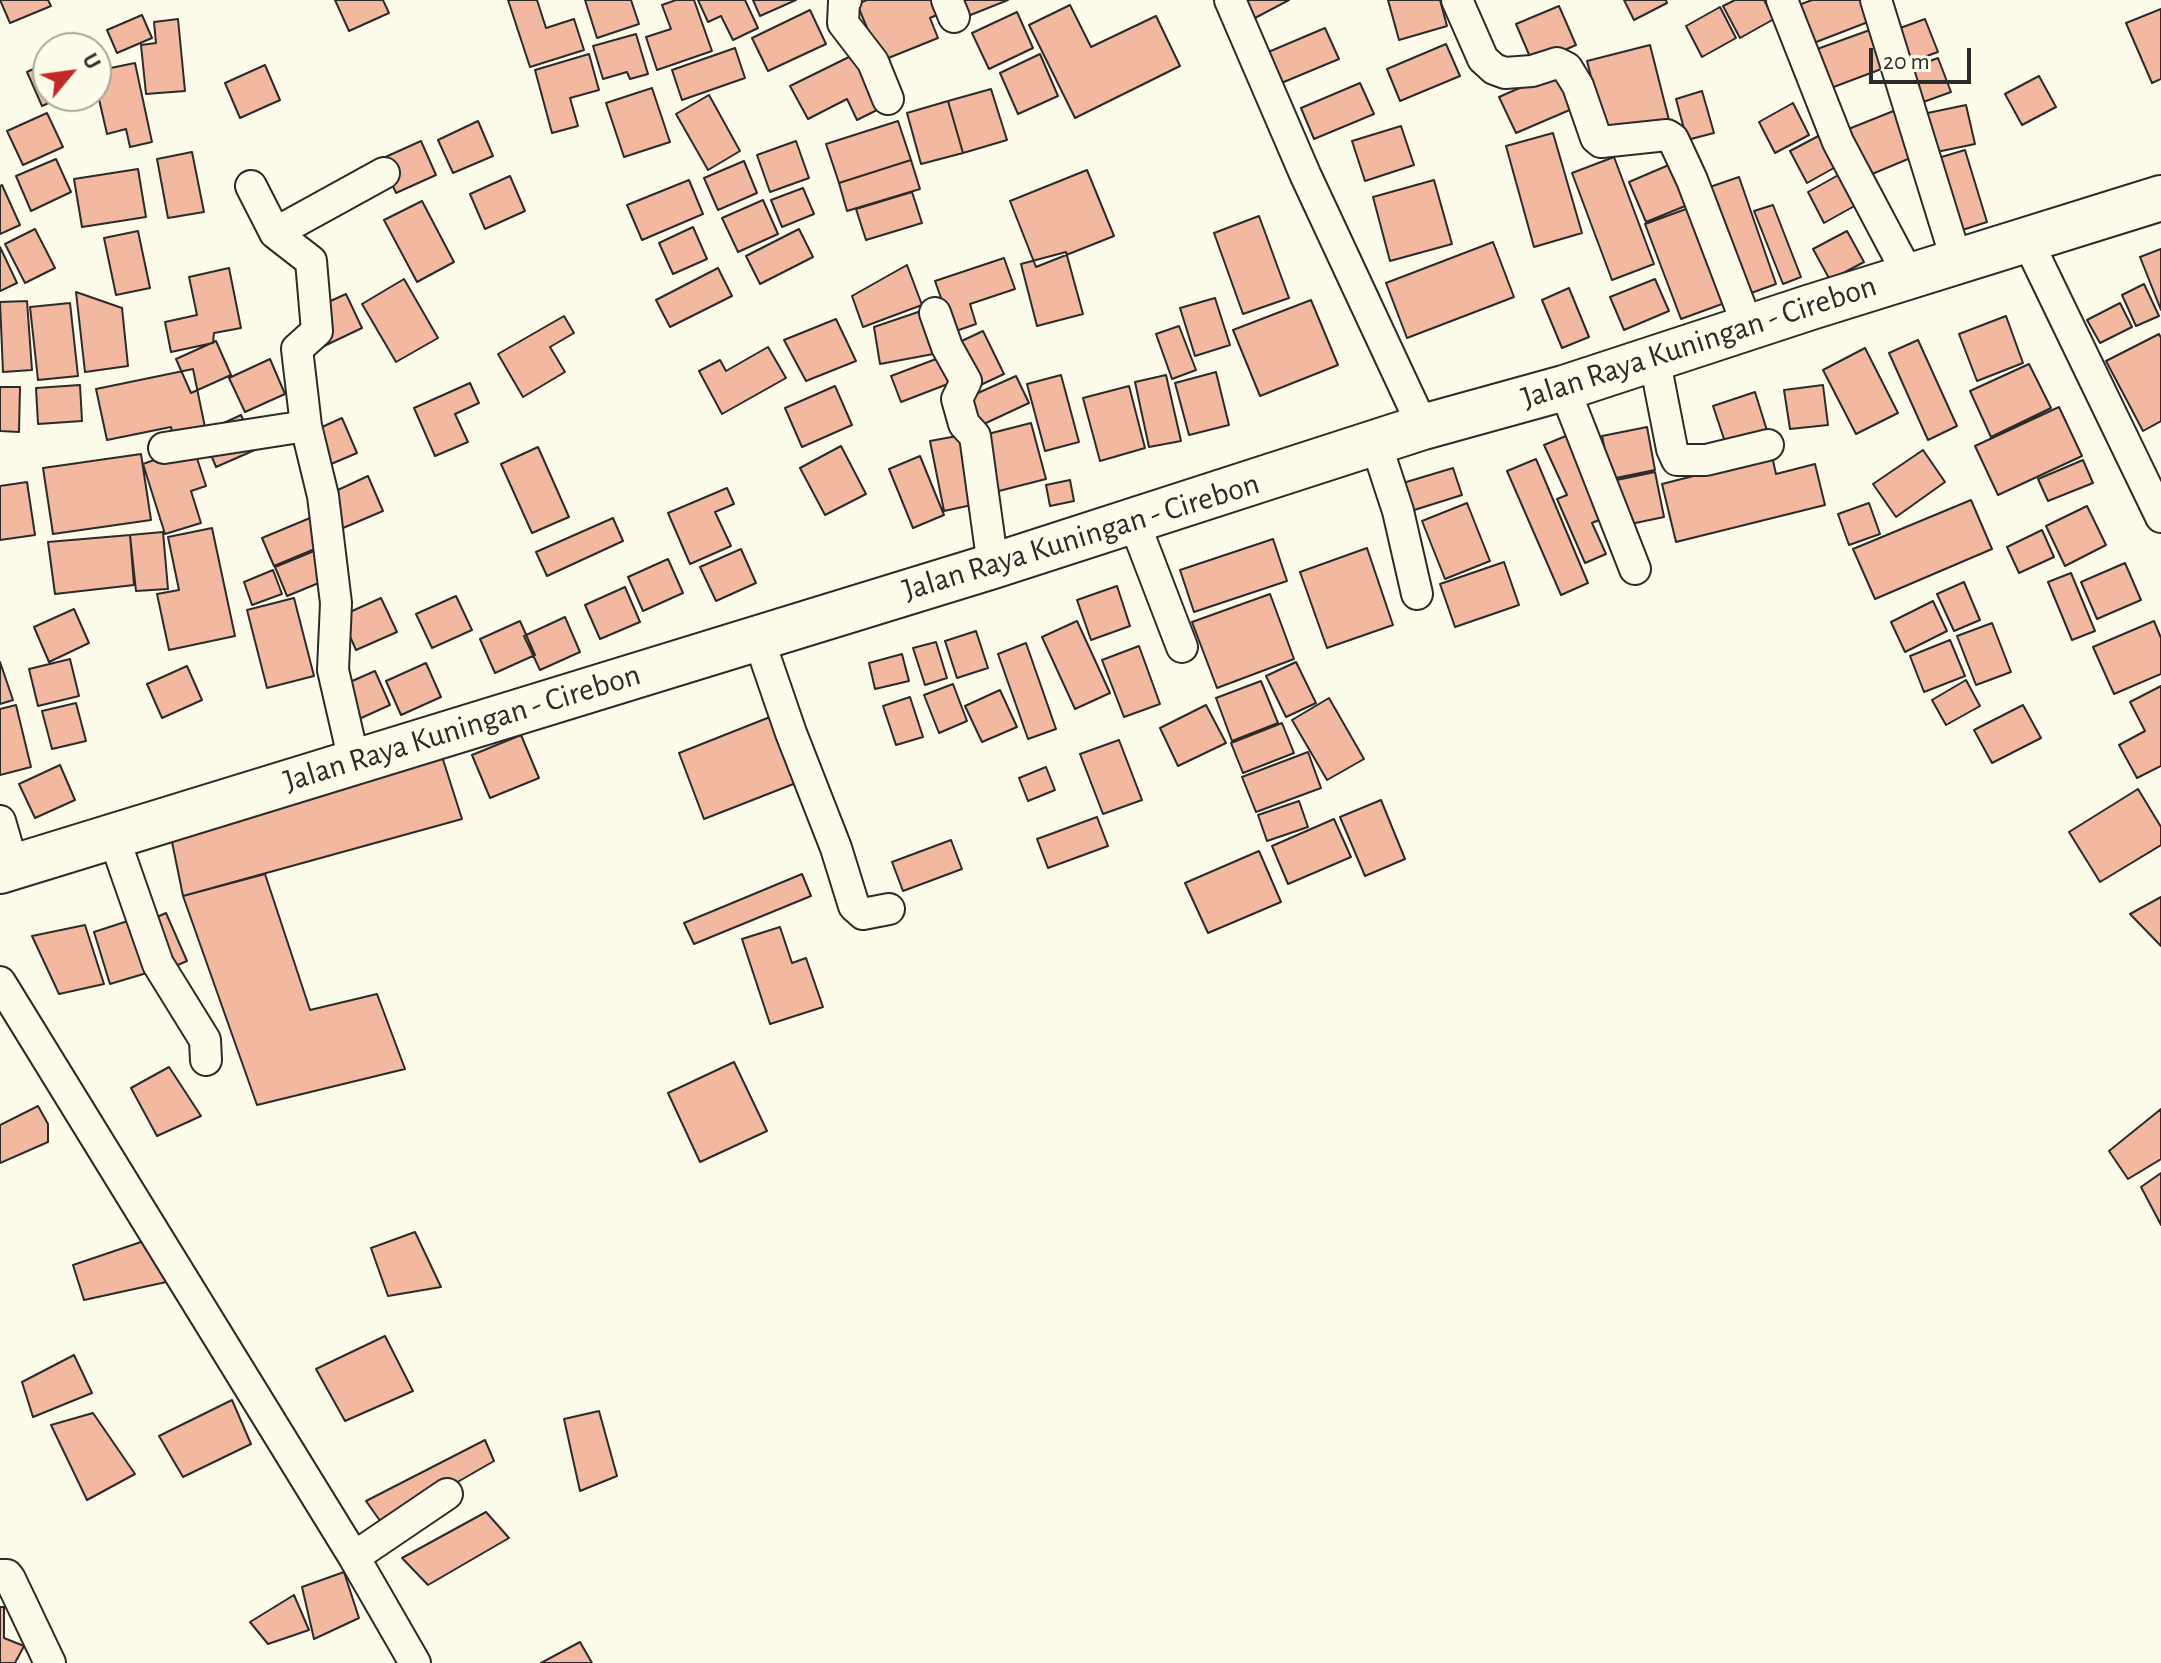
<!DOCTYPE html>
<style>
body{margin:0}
#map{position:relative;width:2161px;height:1663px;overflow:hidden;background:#fdfbea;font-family:"Alegreya Sans",sans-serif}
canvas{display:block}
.north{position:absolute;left:32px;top:32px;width:80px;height:80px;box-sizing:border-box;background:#fdfbea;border:2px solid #a9a89e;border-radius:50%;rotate:61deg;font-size:22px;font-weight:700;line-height:32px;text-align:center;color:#2b2b2b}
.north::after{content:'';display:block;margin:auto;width:28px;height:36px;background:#c62828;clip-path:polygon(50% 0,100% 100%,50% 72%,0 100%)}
.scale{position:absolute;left:1869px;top:48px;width:102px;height:36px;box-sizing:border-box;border:4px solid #2b2b2b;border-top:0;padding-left:10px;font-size:24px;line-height:28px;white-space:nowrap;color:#2b2b2b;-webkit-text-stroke:6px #fdfbea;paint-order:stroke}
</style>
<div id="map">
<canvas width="2161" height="1663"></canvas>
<div class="north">U</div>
<div class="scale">20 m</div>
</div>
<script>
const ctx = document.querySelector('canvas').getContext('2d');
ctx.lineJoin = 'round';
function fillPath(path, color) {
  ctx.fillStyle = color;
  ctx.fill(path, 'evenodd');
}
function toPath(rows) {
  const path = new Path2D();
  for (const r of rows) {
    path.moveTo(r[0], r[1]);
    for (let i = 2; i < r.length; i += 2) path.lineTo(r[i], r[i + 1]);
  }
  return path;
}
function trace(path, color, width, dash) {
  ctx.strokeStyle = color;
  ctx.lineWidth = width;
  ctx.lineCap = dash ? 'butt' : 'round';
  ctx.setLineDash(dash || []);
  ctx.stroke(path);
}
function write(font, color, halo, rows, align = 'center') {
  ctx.font = font + ' "Alegreya Sans",sans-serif';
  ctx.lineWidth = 6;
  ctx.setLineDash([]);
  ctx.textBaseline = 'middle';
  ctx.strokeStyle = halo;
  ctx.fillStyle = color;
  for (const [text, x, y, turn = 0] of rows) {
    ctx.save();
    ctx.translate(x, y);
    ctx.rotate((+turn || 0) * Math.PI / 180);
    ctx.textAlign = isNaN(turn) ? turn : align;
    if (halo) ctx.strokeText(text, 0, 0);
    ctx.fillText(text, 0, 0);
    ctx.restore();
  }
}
const building = toPath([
 [0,0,48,0,51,6,10,23,0,0],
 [335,0,383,0,389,13,349,31,335,0],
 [508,0,537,0,546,28,574,19,584,50,530,67,508,0],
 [585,0,631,0,639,24,597,38,585,0],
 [676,0,694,0,712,51,657,70,646,37,671,29,662,5,676,0],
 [698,0,745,0,758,28,733,40,721,16,708,22,698,0],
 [753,0,796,0,760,16,753,0],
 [867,0,935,0,941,13,930,18,938,38,881,61,857,4,867,0],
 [956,0,1008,0,963,18,956,0],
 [1245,0,1289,0,1255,18,1245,0],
 [1388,0,1440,0,1447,26,1399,40,1388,0],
 [1624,0,1666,0,1667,3,1634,20,1624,0],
 [1735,0,1764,0,1774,19,1740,38,1723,6,1735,0],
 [1812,0,1874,0,1881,17,1811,44,1796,6,1812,0],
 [1070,5,1091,47,1156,16,1180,66,1075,118,1029,25,1070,5],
 [1559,6,1576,45,1533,64,1516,24,1559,6],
 [1720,7,1736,38,1702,57,1686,26,1720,7],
 [2161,9,2161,79,2152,83,2126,23,2161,9],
 [810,10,826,44,768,71,752,38,810,10],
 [1017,12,1033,48,989,69,972,33,1017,12],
 [142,15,152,38,117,53,107,30,142,15],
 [178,19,185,91,146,94,141,45,156,43,154,22,178,19],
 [1925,19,1938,52,1904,64,1892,31,1925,19],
 [1878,27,1892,65,1823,91,1809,52,1878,27],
 [1325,28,1339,59,1279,84,1266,53,1325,28],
 [636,34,648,74,630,79,627,72,603,79,593,46,636,34],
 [1446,44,1460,76,1400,101,1387,69,1446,44],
 [1650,45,1669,120,1606,135,1587,61,1650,45],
 [735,48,745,78,682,100,672,70,735,48],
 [589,54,599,90,570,98,578,126,552,133,535,70,589,54],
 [1040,54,1058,96,1018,114,1000,73,1040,54],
 [853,55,879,109,857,120,847,99,808,119,790,86,853,55],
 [1938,58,1951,92,1915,105,1903,71,1938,58],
 [48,62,48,96,64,96,42,106,27,72,48,62],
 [135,63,152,142,130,147,126,129,107,134,96,86,96,71,135,63],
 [265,65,280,100,240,118,225,83,265,65],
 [1563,69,1579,106,1516,133,1499,97,1563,69],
 [2039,76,2056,107,2022,125,2005,94,2039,76],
 [1360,83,1374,114,1314,139,1301,108,1360,83],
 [652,88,670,142,624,157,606,103,652,88],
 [991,89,1007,140,963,153,948,101,991,89],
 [1702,91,1714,133,1687,140,1676,99,1702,91],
 [709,95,740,151,708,170,676,114,709,95],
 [948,101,963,153,921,164,907,113,948,101],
 [1793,103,1809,135,1775,153,1759,122,1793,103],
 [1966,105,1975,144,1927,154,1918,115,1966,105],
 [1901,108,1920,154,1865,177,1846,130,1901,108],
 [47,113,63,147,23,165,7,131,47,113],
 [478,121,493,156,453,173,438,140,478,121],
 [898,121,911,160,839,183,826,144,898,121],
 [1401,126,1414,165,1365,181,1352,141,1401,126],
 [1553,133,1582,233,1534,247,1506,146,1553,133],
 [1824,133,1841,164,1807,183,1790,151,1824,133],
 [421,141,436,175,396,193,381,159,421,141],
 [796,141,809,178,770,192,757,155,796,141],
 [1965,150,1987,222,1950,234,1928,161,1965,150],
 [192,152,204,212,168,218,157,159,192,152],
 [1614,157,1654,264,1612,280,1572,173,1614,157],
 [56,159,71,192,31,211,16,176,56,159],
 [911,160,920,189,847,211,839,183,911,160],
 [744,161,757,193,718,210,704,178,744,161],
 [1678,161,1695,202,1646,222,1629,182,1678,161],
 [138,169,146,217,82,227,74,179,138,169],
 [1087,170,1114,236,1036,267,1010,201,1087,170],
 [1842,173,1858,204,1824,223,1808,192,1842,173],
 [510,176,525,211,485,229,470,194,510,176],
 [1739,177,1776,284,1740,297,1701,190,1739,177],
 [689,180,703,214,642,240,627,205,689,180],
 [1434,180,1452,244,1390,261,1373,197,1434,180],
 [2,185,20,225,0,234,0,186,2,185],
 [803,188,814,214,782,227,771,200,803,188],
 [912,192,922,223,866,240,856,209,912,192],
 [763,200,778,234,738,252,722,218,763,200],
 [422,201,454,262,417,282,384,220,422,201],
 [1697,205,1733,300,1681,319,1645,224,1697,205],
 [1773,205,1801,277,1783,284,1754,211,1773,205],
 [1259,216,1289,298,1243,314,1214,233,1259,216],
 [693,227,707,259,673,274,659,243,693,227],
 [35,229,55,268,25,283,5,244,35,229],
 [799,229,813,257,760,284,746,256,799,229],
 [138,231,150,288,116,295,104,238,138,231],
 [1847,231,1864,262,1830,280,1813,249,1847,231],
 [1493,242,1514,297,1407,338,1386,283,1493,242],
 [0,247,17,283,0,291,0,247],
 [2161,249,2161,310,2140,257,2161,249],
 [1066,252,1083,314,1037,326,1021,264,1066,252],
 [1004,258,1015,289,970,304,976,324,953,332,935,281,1004,258],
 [907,265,922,305,863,327,852,296,907,265],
 [229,268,241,328,214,333,213,343,171,352,165,322,197,315,189,277,229,268],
 [718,268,732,296,670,327,656,300,718,268],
 [404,279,438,338,396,362,362,304,404,279],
 [1655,279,1669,311,1624,330,1610,297,1655,279],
 [2144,284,2159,316,2136,326,2122,295,2144,284],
 [1569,288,1589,337,1562,348,1542,300,1569,288],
 [76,292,122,308,128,366,85,372,76,292],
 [346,294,362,328,322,347,306,312,346,294],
 [1215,298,1230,345,1195,356,1180,308,1215,298],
 [1311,300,1338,365,1260,396,1233,330,1311,300],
 [27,301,32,370,3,372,0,302,27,301],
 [70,303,78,376,38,380,30,307,70,303],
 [2120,303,2132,327,2100,343,2087,320,2120,303],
 [927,309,944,352,880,364,874,327,927,309],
 [564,316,574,333,550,347,565,372,523,397,498,354,564,316],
 [2006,316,2023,363,1977,381,1959,334,2006,316],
 [836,319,856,361,806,381,784,340,836,319],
 [1179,326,1196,370,1172,379,1156,334,1179,326],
 [983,331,1004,374,972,389,951,346,983,331],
 [2159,334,2161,338,2161,421,2143,431,2106,361,2159,334],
 [1918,340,1957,426,1928,440,1889,353,1918,340],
 [216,341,231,375,191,393,176,359,216,341],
 [768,347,786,378,722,414,699,371,720,360,726,371,768,347],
 [1865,348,1898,413,1856,434,1823,370,1865,348],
 [944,356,953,382,901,402,891,376,944,356],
 [270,359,285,394,245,412,229,378,270,359],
 [2029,364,2051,408,1991,437,1970,391,2029,364],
 [193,369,207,437,174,443,171,427,107,440,96,389,193,369],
 [1216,372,1229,425,1189,435,1175,383,1216,372],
 [1061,375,1079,442,1045,451,1027,384,1061,375],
 [1166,375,1181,441,1149,447,1135,382,1166,375],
 [1016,376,1029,403,973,429,960,401,1016,376],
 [470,383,479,403,455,414,468,442,435,456,414,408,470,383],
 [80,385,82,421,38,424,36,388,80,385],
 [1823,385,1828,425,1790,429,1784,390,1823,385],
 [835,386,852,425,802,447,785,408,835,386],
 [1129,386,1145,448,1100,461,1083,398,1129,386],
 [0,387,20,387,19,432,0,431,0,387],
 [1755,392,1769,437,1728,451,1713,406,1755,392],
 [2059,407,2082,456,1998,495,1975,446,2059,407],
 [241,415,257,449,216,467,202,433,241,415],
 [342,418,357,453,317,470,302,436,342,418],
 [1031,423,1046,479,995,492,980,436,1031,423],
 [1647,427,1655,470,1611,479,1602,436,1647,427],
 [1578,431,1613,514,1592,523,1606,554,1585,563,1557,499,1567,495,1544,445,1578,431],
 [968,434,981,503,944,511,930,441,968,434],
 [193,446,206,486,191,491,201,523,165,534,143,464,193,446],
 [841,446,866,494,825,515,800,468,841,446],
 [538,447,569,517,532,533,501,464,538,447],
 [1923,450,1945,482,1896,517,1873,484,1923,450],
 [141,454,151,520,53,534,43,468,141,454],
 [920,456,944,515,913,528,889,469,920,456],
 [1772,456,1776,474,1815,464,1825,505,1676,542,1662,484,1772,456],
 [1536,459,1588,583,1561,595,1507,471,1536,459],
 [2083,460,2093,483,2048,501,2038,479,2083,460],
 [1453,468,1462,495,1411,511,1403,483,1453,468],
 [1655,472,1664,517,1621,526,1612,481,1655,472],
 [368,476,383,511,343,528,327,495,368,476],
 [1070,480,1074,501,1050,506,1046,485,1070,480],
 [27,482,35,535,0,540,0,486,27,482],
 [727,488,734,504,715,512,731,546,690,564,668,513,727,488],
 [1971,500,1992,549,1875,599,1853,549,1971,500],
 [1467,503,1490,561,1445,579,1422,521,1467,503],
 [1869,503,1880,534,1849,545,1838,514,1869,503],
 [2087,506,2106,545,2065,566,2046,526,2087,506],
 [310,518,322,546,274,566,262,538,310,518],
 [613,518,623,541,547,576,536,552,613,518],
 [212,528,235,636,169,650,157,594,179,590,168,537,212,528],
 [2042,530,2054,557,2019,573,2007,547,2042,530],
 [163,532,168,589,136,591,130,535,163,532],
 [130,535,134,585,55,594,48,542,130,535],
 [1273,539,1287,581,1194,612,1180,570,1273,539],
 [1367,548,1393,625,1327,648,1300,572,1367,548],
 [319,549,331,578,287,596,275,567,319,549],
 [741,549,756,583,716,601,700,567,741,549],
 [668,559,683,593,643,611,628,577,668,559],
 [1504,562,1519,605,1455,627,1440,584,1504,562],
 [2125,563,2141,600,2097,619,2081,582,2125,563],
 [273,570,282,594,252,605,244,582,273,570],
 [2071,573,2095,631,2072,640,2048,582,2071,573],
 [1964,582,1980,620,1954,631,1937,594,1964,582],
 [1117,586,1130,626,1091,640,1077,600,1117,586],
 [625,587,640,622,600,639,585,605,625,587],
 [1270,594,1294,659,1217,688,1192,622,1270,594],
 [456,596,472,630,432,648,416,614,456,596],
 [294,598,314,676,267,688,247,610,294,598],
 [381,598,397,632,356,650,341,616,381,598],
 [1933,601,1947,631,1905,652,1891,622,1933,601],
 [74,609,89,643,49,662,34,627,74,609],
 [565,617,580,652,540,670,524,636,565,617],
 [520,621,535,655,495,673,480,639,520,621],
 [1077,621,1110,693,1075,709,1042,637,1077,621],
 [2154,621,2161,638,2161,674,2114,694,2093,647,2154,621],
 [1992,623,2011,672,1976,685,1957,636,1992,623],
 [976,631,988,668,957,678,945,641,976,631],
 [1950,640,1965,676,1924,692,1910,656,1950,640],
 [936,642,947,678,925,685,913,648,936,642],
 [1026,643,1056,729,1028,739,998,654,1026,643],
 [1139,646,1160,704,1124,717,1102,660,1139,646],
 [902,654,909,681,875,689,869,663,902,654],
 [70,659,79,696,38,706,29,669,70,659],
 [0,662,13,700,0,704,0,662],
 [1296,662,1316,703,1286,717,1266,676,1296,662],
 [426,663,441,697,401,715,386,681,426,663],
 [187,666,202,700,162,718,147,684,187,666],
 [375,671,390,705,350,723,334,689,375,671],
 [1966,680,1980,706,1946,725,1932,700,1966,680],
 [1261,681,1278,723,1232,741,1216,698,1261,681],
 [953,684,967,721,939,733,924,695,953,684],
 [2161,686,2161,766,2137,778,2119,745,2145,731,2130,702,2161,686],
 [1000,690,1017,727,982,742,965,706,1000,690],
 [910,697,923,737,896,745,883,706,910,697],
 [1329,698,1364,759,1327,780,1292,720,1329,698],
 [76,703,86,741,52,749,42,711,76,703],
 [16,705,31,767,0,775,0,709,16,705],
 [1206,705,1226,743,1178,766,1160,728,1206,705],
 [2023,705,2041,738,1992,763,1974,730,2023,705],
 [770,717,796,783,704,819,679,753,770,717],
 [1282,723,1294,753,1243,773,1231,743,1282,723],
 [521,735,539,778,490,798,472,755,521,735],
 [1119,740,1142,800,1103,814,1080,754,1119,740],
 [439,747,462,819,183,896,170,832,439,747],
 [1308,752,1321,788,1256,812,1242,777,1308,752],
 [60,765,75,800,35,818,19,784,60,765],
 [1046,767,1055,790,1028,801,1019,778,1046,767],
 [2138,789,2161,827,2161,845,2100,882,2069,832,2138,789],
 [1381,800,1405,859,1365,876,1340,817,1381,800],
 [1299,801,1308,827,1267,841,1258,815,1299,801],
 [1097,817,1108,846,1048,868,1037,839,1097,817],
 [1334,819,1351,857,1288,884,1272,846,1334,819],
 [951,840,962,869,903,891,892,862,951,840],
 [1259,851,1281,902,1208,933,1185,883,1259,851],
 [265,874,310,1010,377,994,405,1069,257,1105,183,896,265,874],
 [802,874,811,896,694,944,684,923,802,874],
 [2161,897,2161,946,2130,914,2161,897],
 [166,913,187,961,166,970,146,922,166,913],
 [134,919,150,972,110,984,94,932,134,919],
 [85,925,104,984,59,994,32,936,85,925],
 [780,927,792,963,806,958,823,1007,770,1024,742,939,780,927],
 [734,1062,767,1131,700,1162,668,1093,734,1062],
 [169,1067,201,1116,157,1136,131,1088,169,1067],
 [38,1106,48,1124,48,1142,0,1163,0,1125,38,1106],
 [2161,1109,2161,1159,2128,1179,2109,1151,2161,1109],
 [2161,1173,2161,1225,2141,1187,2161,1173],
 [415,1232,441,1287,388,1296,371,1248,415,1232],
 [144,1241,171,1281,84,1300,73,1265,144,1241],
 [385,1336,413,1391,345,1421,316,1369,385,1336],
 [74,1355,92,1393,33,1417,22,1382,74,1355],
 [232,1400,251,1444,183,1477,159,1436,232,1400],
 [599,1411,617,1476,580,1491,564,1419,599,1411],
 [93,1413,135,1474,87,1500,51,1425,93,1413],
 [485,1440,494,1461,383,1525,366,1501,485,1440],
 [486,1512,509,1538,428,1585,402,1558,486,1512],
 [344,1572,359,1618,314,1639,302,1587,344,1572],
 [294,1595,309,1630,268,1644,250,1622,294,1595],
 [0,1607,4,1607,4,1638,24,1646,15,1663,0,1663,0,1607],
 [580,1642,592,1663,541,1663,580,1642]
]);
fillPath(building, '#f2b8a0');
trace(building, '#2b2b2b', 2);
const minor = toPath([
 [846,0,844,2,843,23,873,62,888,99],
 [947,0,954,17],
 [1230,0,1305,174,1423,427],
 [1457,0,1483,59,1494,69,1505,73,1532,71,1557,63,1567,68,1578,86,1596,138,1601,142,1667,135,1673,139,1692,180,1748,327],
 [1782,0,1838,142,1909,276],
 [1876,0,1957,262],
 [251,186,275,233,311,261,317,331,297,349,306,426,323,496,336,603,333,670,354,761],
 [275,233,384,173],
 [2028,242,2161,517],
 [935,313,947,347,966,381,957,399,964,424,975,436,993,566],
 [1654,357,1672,449,1677,460,1706,460,1768,445],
 [1564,388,1635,569],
 [1376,444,1398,511,1417,594],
 [164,448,306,426],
 [1134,522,1182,647],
 [758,637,791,733,836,848,854,906,863,914,889,909],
 [0,821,13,866],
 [113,835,158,964,205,1040,206,1060],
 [0,982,354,1557,415,1663],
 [354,1557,447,1494],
 [0,1575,7,1575,10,1579,50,1663]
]);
const trunk = toPath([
 [0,871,993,566,1423,427,1564,388,1811,307,2161,198]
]);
trace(minor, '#2b2b2b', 34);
trace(trunk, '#2b2b2b', 48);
trace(minor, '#fdfbea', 30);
trace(trunk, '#fdfbea', 44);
write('32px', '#2b2b2b', '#fdfbea', [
 ["Jalan Raya Kuningan - Cirebon",1699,342,-18],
 ["Jalan Raya Kuningan - Cirebon",1081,537,-17],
 ["Jalan Raya Kuningan - Cirebon",462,728,-17]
]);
</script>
